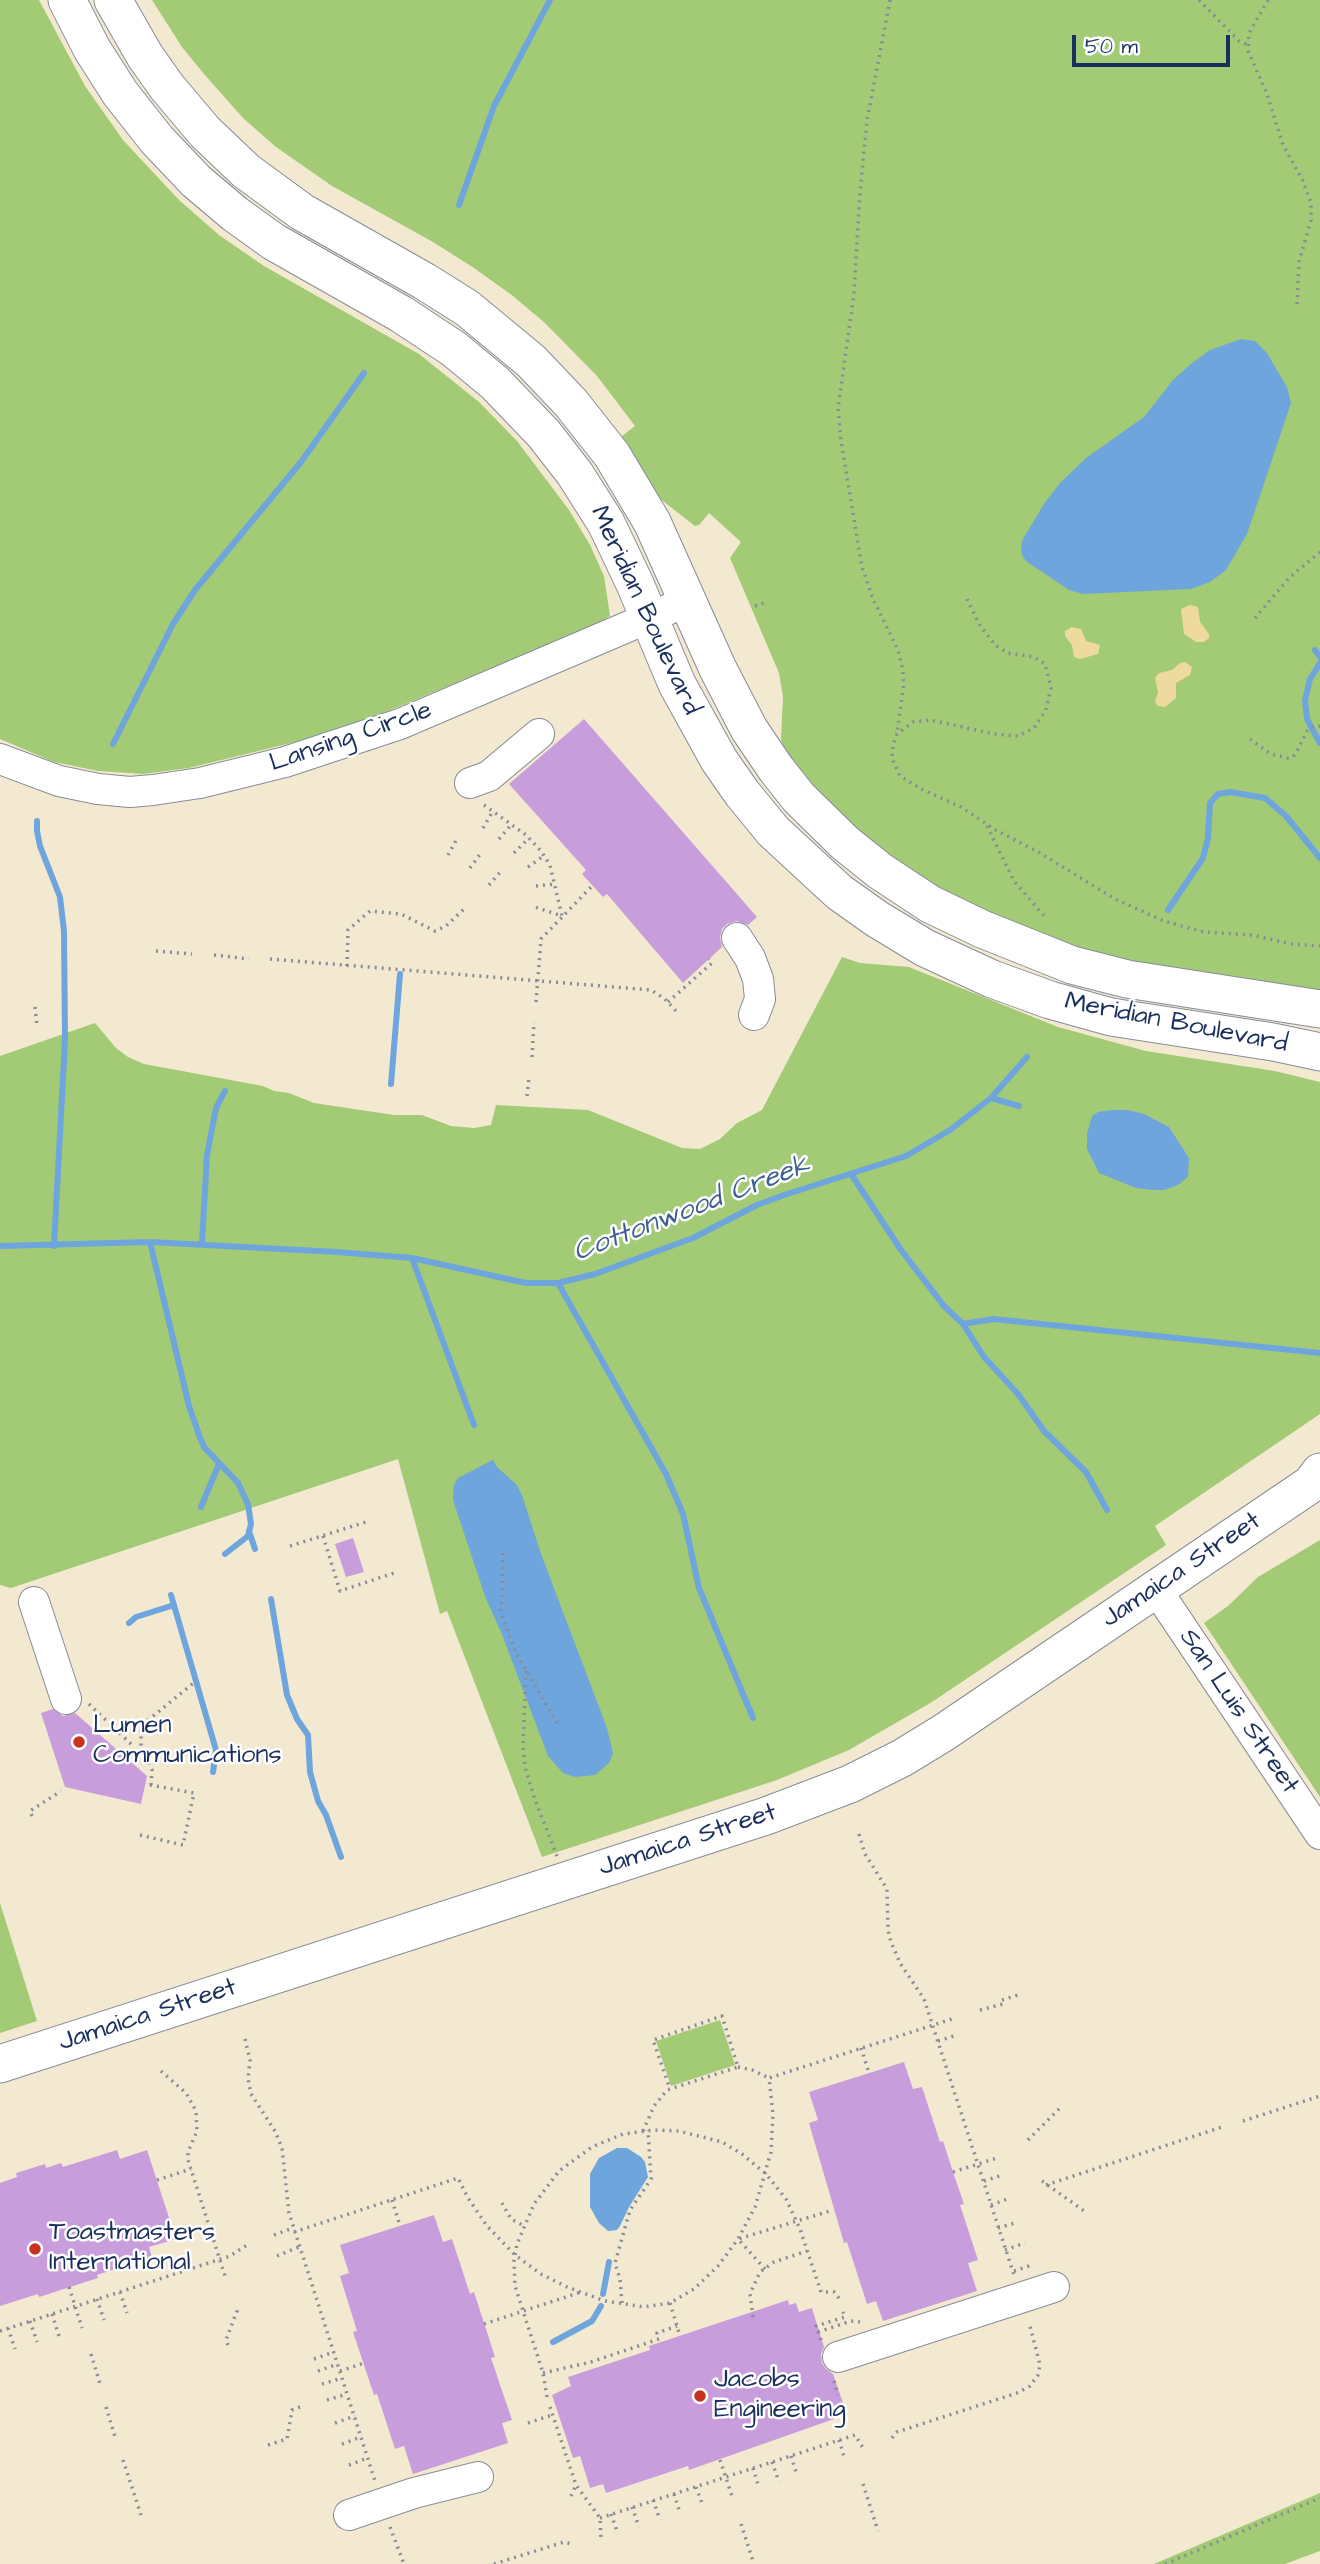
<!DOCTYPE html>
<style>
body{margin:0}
#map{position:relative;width:1320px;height:2564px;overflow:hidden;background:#f3e9d1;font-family:"Architects Daughter",sans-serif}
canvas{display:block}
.scale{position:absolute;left:1072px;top:35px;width:158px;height:32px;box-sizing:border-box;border:4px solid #1b2f5e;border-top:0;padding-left:9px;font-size:21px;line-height:24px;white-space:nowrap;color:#1b2f5e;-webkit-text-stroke:5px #fff;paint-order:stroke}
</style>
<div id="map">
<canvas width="1320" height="2564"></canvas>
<div class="scale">50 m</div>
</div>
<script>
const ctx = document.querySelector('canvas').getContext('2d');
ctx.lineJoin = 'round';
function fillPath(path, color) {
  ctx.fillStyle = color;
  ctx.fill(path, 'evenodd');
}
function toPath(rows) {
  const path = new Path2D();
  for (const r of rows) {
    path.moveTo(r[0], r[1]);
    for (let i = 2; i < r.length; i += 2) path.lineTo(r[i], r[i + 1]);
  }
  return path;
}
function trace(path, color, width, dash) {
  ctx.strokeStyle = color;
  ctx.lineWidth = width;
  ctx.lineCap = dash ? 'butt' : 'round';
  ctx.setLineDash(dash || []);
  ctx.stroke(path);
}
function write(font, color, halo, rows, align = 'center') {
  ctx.font = font + ' "Architects Daughter",sans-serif';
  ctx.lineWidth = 5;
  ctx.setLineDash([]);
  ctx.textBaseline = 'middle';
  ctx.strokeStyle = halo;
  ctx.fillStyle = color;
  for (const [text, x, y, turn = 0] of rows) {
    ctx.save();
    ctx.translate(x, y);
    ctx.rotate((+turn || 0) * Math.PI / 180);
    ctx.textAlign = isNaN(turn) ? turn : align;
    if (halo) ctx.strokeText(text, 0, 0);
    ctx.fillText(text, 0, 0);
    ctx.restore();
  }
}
fillPath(toPath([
 [0,0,39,0,85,86,123,140,179,200,219,235,264,266,419,354,479,402,517,441,569,510,590,545,604,576,610,616,595,625,383,713,295,742,189,768,143,774,98,771,54,762,0,739],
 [152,0,1320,0,1320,996,1095,957,942,896,829,811,783,751,781,738,783,697,779,673,730,558,741,542,709,513,699,525,695,526,650,491,617,440,635,426,597,376,545,323,513,296,474,268,433,242,332,186,276,147,243,118,204,74,182,47],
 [842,957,860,963,909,967,1058,1027,1146,1051,1275,1071,1320,1082,1320,1414,1155,1526,1166,1545,932,1702,849,1750,777,1780,542,1857,447,1611,440,1614,398,1459,11,1588,0,1585,0,1056,95,1023,116,1048,128,1057,144,1064,263,1086,274,1091,289,1093,314,1103,394,1115,422,1115,451,1126,474,1128,491,1125,496,1105,588,1110,682,1148,700,1149,720,1139,737,1123,762,1110],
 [1320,1540,1320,1797,1204,1623,1228,1606,1258,1577],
 [0,1903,37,2021,0,2033],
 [720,2020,735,2065,671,2086,656,2041],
 [1320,2493,1320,2551,1285,2564,1154,2564]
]), '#a3ca75');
fillPath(toPath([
 [1190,605,1198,607,1200,622,1209,634,1209,638,1204,642,1196,642,1184,634,1181,609],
 [1072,627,1081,629,1086,641,1100,645,1098,654,1080,659,1074,657,1072,645,1065,636,1065,631],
 [1185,662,1192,667,1190,675,1176,683,1176,698,1165,707,1158,706,1155,702,1158,692,1155,678,1159,673,1172,670,1180,663]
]), '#eeda9e');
fillPath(toPath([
 [1241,339,1255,341,1267,353,1287,387,1291,403,1247,534,1226,570,1210,582,1191,589,1083,594,1069,590,1026,561,1022,555,1021,547,1023,539,1044,504,1060,483,1086,458,1144,417,1173,380,1192,363,1210,350],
 [1112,1110,1128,1110,1144,1114,1169,1127,1189,1158,1188,1177,1178,1185,1164,1190,1152,1190,1136,1188,1099,1173,1087,1149,1087,1134,1092,1116,1098,1112],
 [493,1460,497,1467,517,1485,522,1495,541,1554,607,1728,613,1753,609,1763,595,1775,575,1777,563,1773,548,1756,501,1632,486,1599,453,1500,454,1485,458,1478],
 [617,2148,627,2148,641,2157,645,2162,648,2177,629,2207,620,2226,617,2230,608,2231,599,2223,590,2207,590,2174,599,2158]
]), '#6ea5dc');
trace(toPath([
 [459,205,494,106,550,0],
 [1315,650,1320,657],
 [1320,663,1310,679,1305,700,1307,719,1320,743],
 [113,744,173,624,195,590,301,462,364,373],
 [37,821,37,831,40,846,60,897,64,931,65,1040,54,1246],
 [1168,910,1203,858,1208,838,1210,803,1218,794,1230,792,1265,798,1286,816,1320,858],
 [391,1084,400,974],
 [991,1098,1019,1106],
 [851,1174,901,1250,944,1306,963,1324,984,1357,1018,1394,1044,1431,1086,1472,1107,1510],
 [150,1242,189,1406,199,1435,204,1447,238,1483,248,1504,251,1524,248,1536,225,1554],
 [202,1243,207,1155,216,1108,225,1091],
 [0,1246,150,1242,337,1252,412,1258,526,1283,558,1283,595,1274,693,1238,757,1205,784,1195,906,1156,950,1130,991,1098,1027,1057],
 [412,1258,474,1425],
 [558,1283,666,1474,683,1514,699,1588,753,1718],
 [963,1324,993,1319,1320,1353],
 [201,1507,219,1464],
 [249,1531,255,1549],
 [171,1595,216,1750,213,1772],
 [271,1599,287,1695,297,1719,308,1735,310,1772,318,1801,326,1815,341,1857],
 [129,1623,136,1617,174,1605],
 [603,2294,609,2262],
 [553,2342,592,2321,601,2306]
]), '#6ea5dc', 6);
fillPath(toPath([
 [584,719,757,917,748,925,737,921,727,924,722,929,720,938,722,947,683,983,607,894,603,897,582,874,586,870,509,784],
 [353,1538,364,1572,346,1577,335,1544],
 [53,1709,63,1716,75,1713,147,1776,141,1804,65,1787,41,1713],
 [904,2062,913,2089,922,2087,940,2142,943,2141,953,2172,964,2204,960,2205,978,2260,968,2263,977,2291,883,2321,876,2301,867,2304,847,2242,844,2243,809,2123,818,2120,809,2092],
 [117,2150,120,2159,147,2150,176,2239,149,2247,152,2257,97,2275,98,2278,39,2297,38,2294,0,2306,0,2183,17,2177,16,2173,45,2164,46,2168,61,2163,63,2167],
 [434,2215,443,2242,452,2239,470,2294,474,2292,495,2357,491,2358,512,2420,502,2423,508,2443,413,2474,404,2446,395,2449,377,2394,374,2395,353,2332,357,2331,340,2276,349,2273,340,2245],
 [788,2300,789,2305,796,2303,799,2312,812,2308,824,2347,821,2354,822,2363,826,2369,833,2374,844,2406,831,2410,834,2419,689,2470,688,2466,606,2493,603,2484,590,2488,580,2456,573,2458,552,2395,571,2386,568,2377,650,2350,649,2346]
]), '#c89ddb');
const minor = toPath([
 [0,759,59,781,98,789,130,792,153,790,200,783,285,762,400,724,688,601],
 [470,783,489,776,539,734],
 [737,938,750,958,758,979,760,999,754,1015],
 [1156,1589,1320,1834],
 [34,1602,66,1699],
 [838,2357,1054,2287],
 [349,2515,414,2493,478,2477]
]);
const major = toPath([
 [67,0,92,49,120,93,157,140,196,181,235,214,274,242,401,314,454,349,495,383,544,434,575,474,606,523,635,584,677,684,719,760,742,793,773,831,839,892,877,919,925,948,992,979,1050,1000,1111,1017,1273,1042,1320,1052],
 [113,0,145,56,167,87,205,132,246,171,302,212,424,281,467,308,531,361,571,403,612,455,652,522,718,669,749,729,776,769,799,798,845,843,880,871,930,904,982,929,1072,965,1127,979,1320,1009],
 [0,2064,766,1816,850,1784,902,1758,943,1733,1311,1484,1320,1472]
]);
trace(minor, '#878c98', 32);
trace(major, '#878c98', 39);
trace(toPath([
 [890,0,867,120,860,192,854,294,838,408,841,441,862,567,873,599,898,650,902,666,904,683,897,733],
 [1199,0,1239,41,1248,45],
 [1268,0,1249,33,1248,51,1267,94,1283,145,1303,181,1311,203,1311,220,1299,262,1297,305],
 [967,599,979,624,995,645,1008,653,1034,657,1045,664,1051,688,1046,710,1034,728,1018,736,994,734,931,720,913,722,897,734,893,745,892,759,900,776,921,789,961,807,994,829,1040,853,1115,899,1164,921,1204,932,1251,935,1292,944,1320,946],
 [755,606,767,602],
 [1255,618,1290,577,1320,552],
 [1250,739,1271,754,1288,758,1293,757,1297,751,1307,731,1311,727,1320,726],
 [484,805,526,835,541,851,550,865,562,916,535,907],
 [987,826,1014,881,1046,918],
 [483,828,493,811],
 [499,839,512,824],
 [514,853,529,838],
 [448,855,458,837],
 [528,867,545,855],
 [470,868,481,853],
 [489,885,502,870],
 [536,886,556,884],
 [156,951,192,954],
 [214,955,249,959],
 [270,959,651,990,665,999,677,1012],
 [347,966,348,930,370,911,401,914,435,931,446,926,464,909],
 [536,1002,541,939,592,886],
 [668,1002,712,963,709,959],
 [35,1007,37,1025],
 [532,1057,534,1022],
 [527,1096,529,1077],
 [323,1536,340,1591,394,1573],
 [290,1546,366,1522],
 [503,1553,501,1610,503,1620,516,1653,559,1726],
 [526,1671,523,1746,525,1767,535,1800,557,1856],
 [89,1704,131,1744],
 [151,1785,152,1770,141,1747,141,1726,196,1681],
 [32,1816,30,1811,61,1791],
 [859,1834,865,1854,887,1889,888,1930,891,1942,900,1963,924,1999,1014,2275],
 [140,1835,183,1845,194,1793,145,1784],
 [1002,2000,1018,1995],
 [980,2010,1003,2004],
 [245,2039,250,2060,248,2079,251,2094,275,2131,282,2148,289,2213,375,2481],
 [938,2041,957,2035],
 [861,2048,869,2073],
 [738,2067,752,2070,769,2078],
 [161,2071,186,2093,196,2111,197,2131,188,2152,188,2160,226,2279],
 [1243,2121,1320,2096],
 [643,2131,654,2106,667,2090,738,2067,722,2016,653,2040,670,2089],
 [1028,2140,1060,2108],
 [953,2172,997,2158],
 [157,2180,191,2169],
 [984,2181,1003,2175],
 [1042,2181,1087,2213],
 [1046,2185,1222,2127],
 [392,2200,400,2226],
 [502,2203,511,2219,524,2226],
 [991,2205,1010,2198],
 [998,2228,1018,2222],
 [294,2232,458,2178,468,2198,487,2226,515,2255,541,2274,567,2287,605,2301,644,2307,670,2303,694,2289,718,2266,738,2239,755,2207,771,2152,773,2114,769,2078,952,2019],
 [274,2235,293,2228],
 [1005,2250,1025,2243],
 [277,2256,299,2247],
 [765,2269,738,2239,833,2210],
 [1014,2271,1032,2265],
 [69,2287,82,2328],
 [120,2292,127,2313],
 [97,2299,104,2320],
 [622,2303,620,2279,615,2263,630,2210,651,2179,648,2130],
 [670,2303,680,2336],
 [52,2314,59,2336],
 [753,2317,750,2294,760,2272,774,2262,807,2251],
 [30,2321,37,2342],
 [484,2324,581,2292],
 [8,2328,15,2349],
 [0,2331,230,2256,247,2245],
 [818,2332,851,2321,860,2322],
 [821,2340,816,2326,845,2317,843,2312],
 [228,2345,226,2340,237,2311,236,2307],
 [91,2354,101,2387],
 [314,2359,334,2352],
 [318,2371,338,2364],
 [340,2371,364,2363],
 [543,2373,591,2362,659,2339,657,2333,677,2326],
 [834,2381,838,2395],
 [322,2384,342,2378],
 [547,2397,543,2373,515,2286,514,2261,517,2244,534,2204,559,2171,592,2147,623,2134,654,2130,679,2131,722,2142,742,2154,766,2174,786,2199,800,2229,821,2292,834,2292,841,2301],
 [327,2400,347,2394],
 [106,2407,116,2440],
 [550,2407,576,2485,600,2518,601,2539],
 [335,2423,355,2416],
 [528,2423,552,2415],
 [892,2438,897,2432,1017,2393,1030,2386,1038,2375,1040,2365,1029,2322],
 [839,2440,845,2460],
 [342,2444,361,2437],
 [268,2445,287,2439,292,2410,300,2407],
 [791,2456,797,2475],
 [123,2460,141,2515],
 [720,2460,732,2496],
 [772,2462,779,2482],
 [349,2465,368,2458],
 [753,2468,759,2488],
 [863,2484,878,2531],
 [696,2487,703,2506],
 [674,2494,680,2513],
 [571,2496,576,2485],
 [653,2500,660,2520],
 [632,2507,639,2527],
 [611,2514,618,2534],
 [600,2518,855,2435,865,2451],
 [741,2524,754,2564],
 [390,2527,404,2564],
 [494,2564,564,2542,571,2544],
 [1165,2564,1320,2498]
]), '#878c98', 3.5, [2, 5]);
trace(minor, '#fff', 30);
trace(major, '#fff', 37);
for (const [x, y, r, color] of [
 [79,1742,7,"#c8321e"],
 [35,2249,7,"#c8321e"],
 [700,2396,7,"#c8321e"]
]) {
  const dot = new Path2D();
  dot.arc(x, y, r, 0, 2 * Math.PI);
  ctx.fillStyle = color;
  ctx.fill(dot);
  trace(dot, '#fff', 2.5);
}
write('26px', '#1b2f5e', '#fff', [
 ["Meridian Boulevard",644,611,65],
 ["Lansing Circle",351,738,-19],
 ["Meridian Boulevard",1176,1024,11],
 ["Jamaica Street",1182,1571,-34],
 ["San Luis Street",1238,1712,56],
 ["Jamaica Street",688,1841,-18],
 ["Jamaica Street",148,2016,-18]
]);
write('26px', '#1b2f5e', '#fff', [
 ["Lumen",93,1727],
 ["Communications",93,1757],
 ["Toastmasters",49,2234],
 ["International",49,2264],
 ["Jacobs",714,2381],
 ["Engineering",714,2411]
], 'left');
write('italic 28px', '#3c5e90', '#fff', [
 ["Cottonwood Creek",692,1210,-21]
]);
</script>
